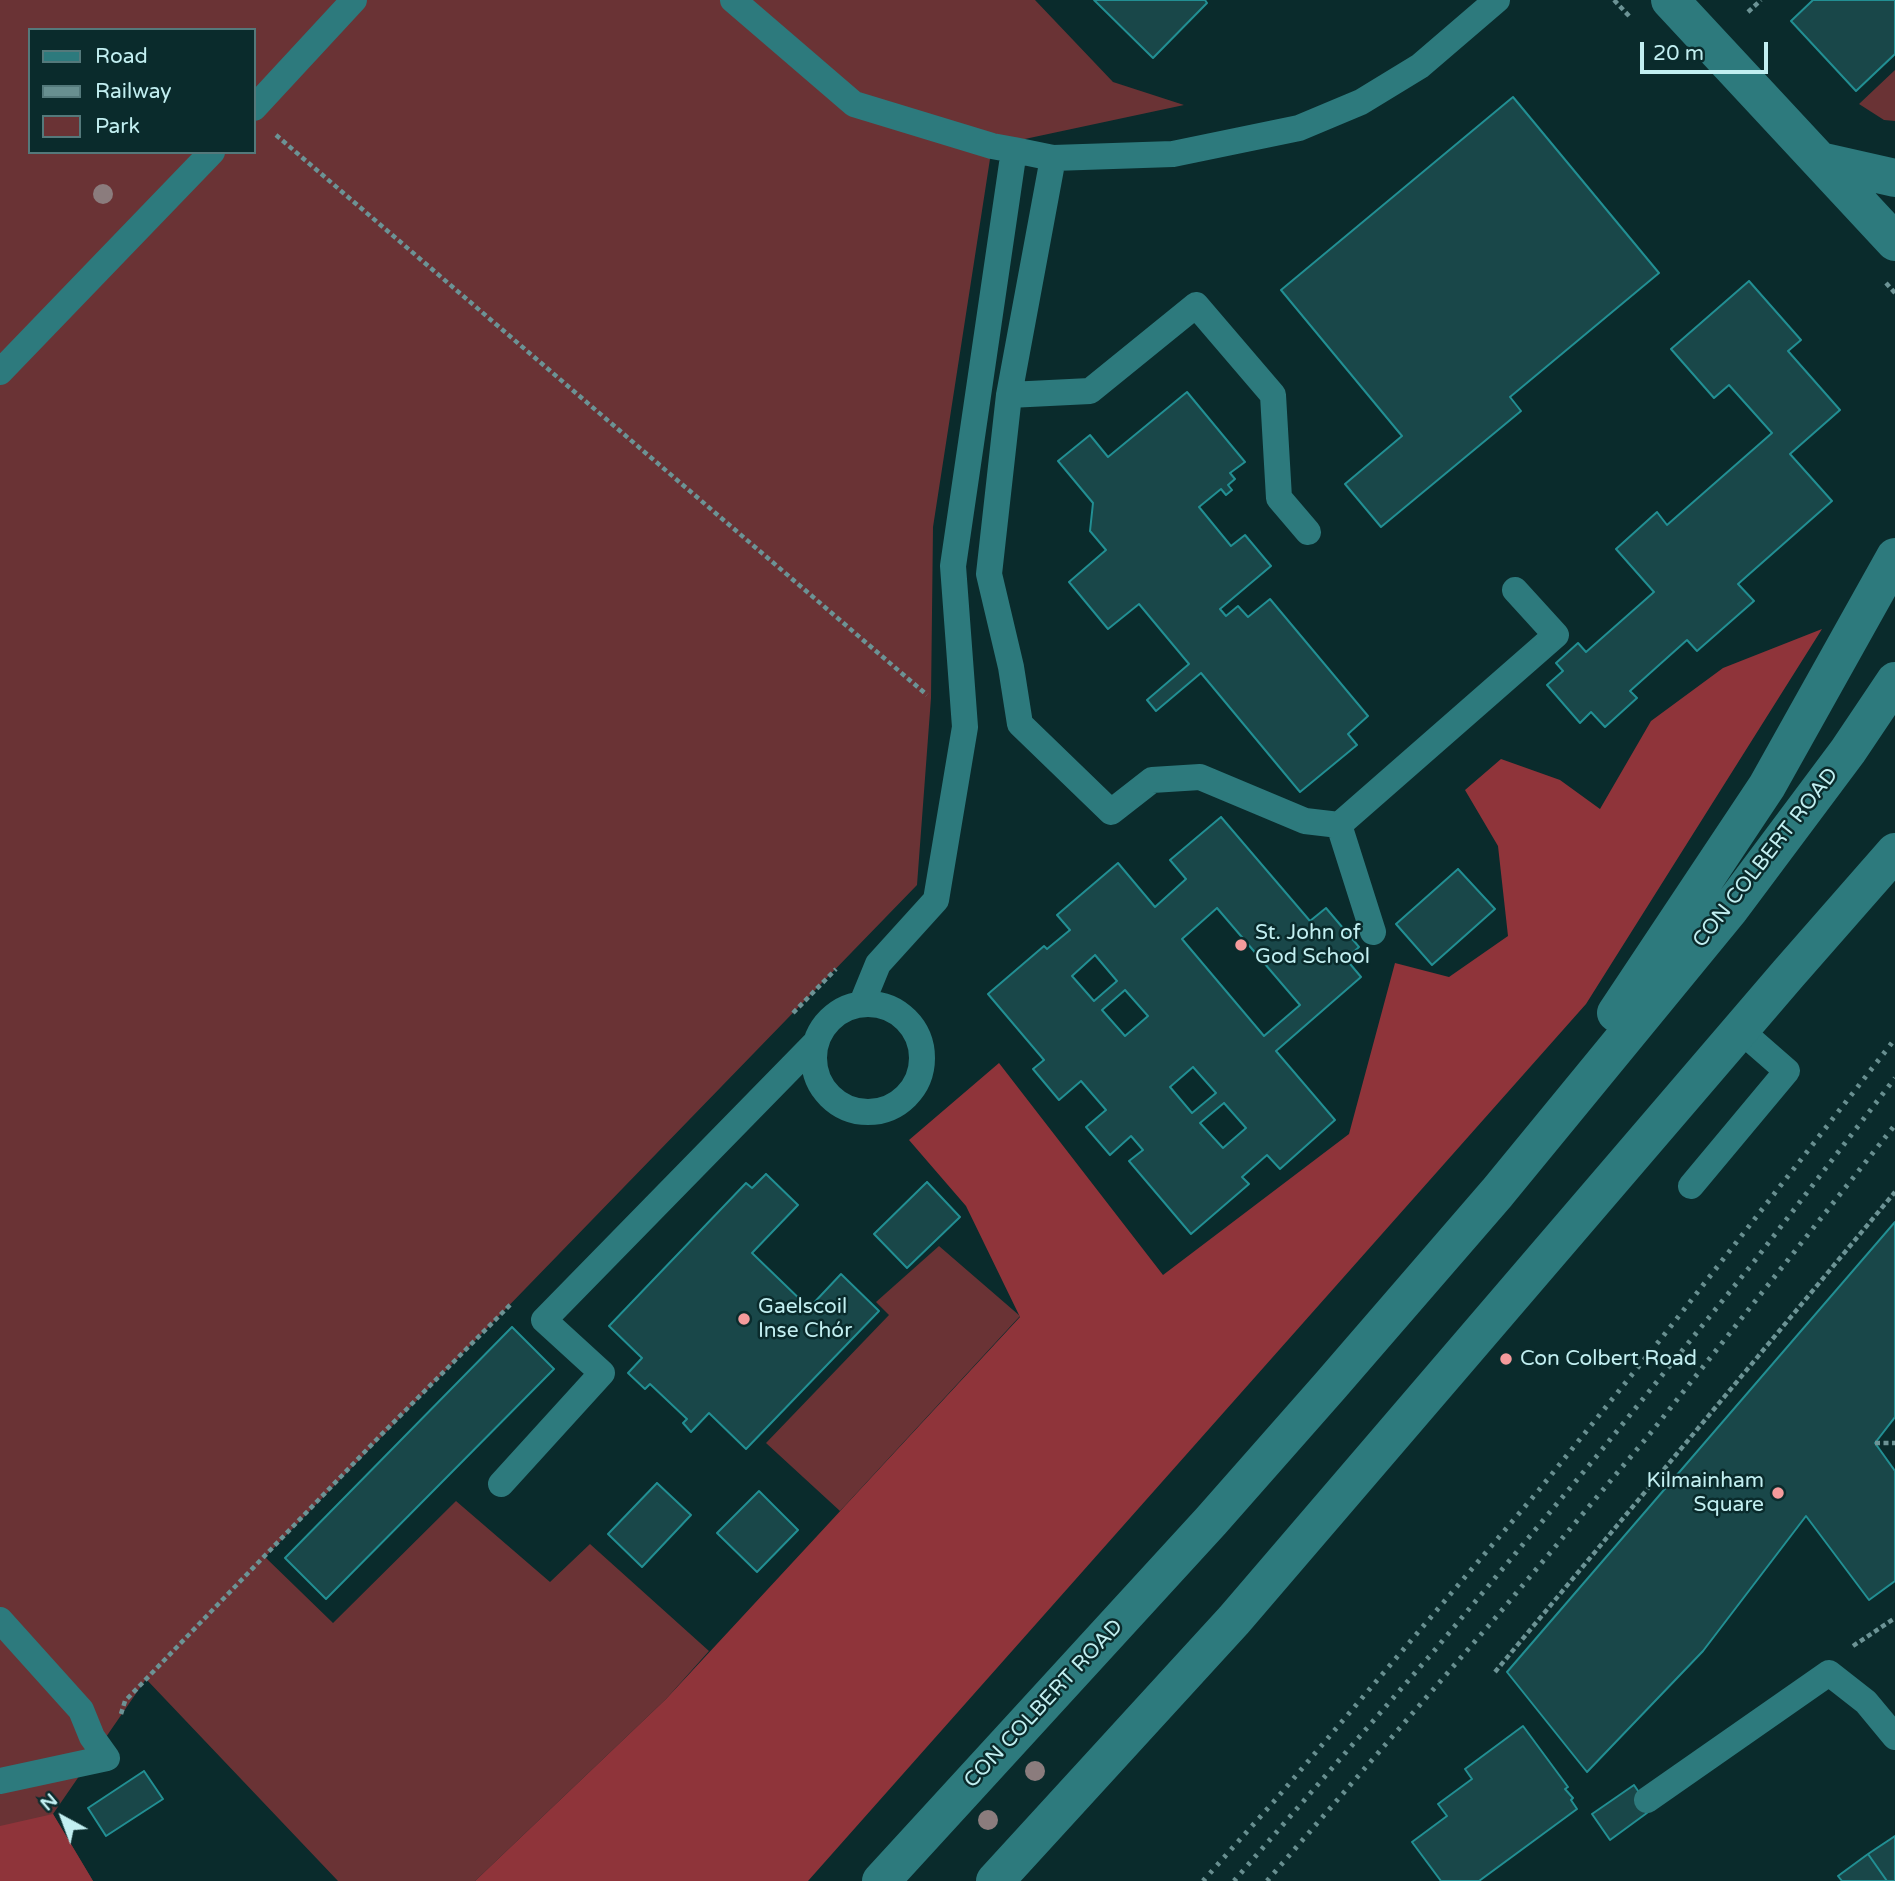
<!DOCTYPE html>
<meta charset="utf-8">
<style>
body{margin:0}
#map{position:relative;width:1895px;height:1881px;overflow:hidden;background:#0a2b2c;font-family:"Varela Round",sans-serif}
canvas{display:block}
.legend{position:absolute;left:28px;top:28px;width:228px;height:126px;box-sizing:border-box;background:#0a2b2c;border:2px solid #54797b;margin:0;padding:9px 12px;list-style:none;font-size:21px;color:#c2eff1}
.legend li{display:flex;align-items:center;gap:14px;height:35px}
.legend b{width:35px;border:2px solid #54797b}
.north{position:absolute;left:28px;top:1783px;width:70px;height:70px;-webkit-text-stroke:5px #0a2b2c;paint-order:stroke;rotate:319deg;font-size:19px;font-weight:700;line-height:28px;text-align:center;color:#c2eff1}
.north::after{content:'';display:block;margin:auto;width:24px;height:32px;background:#c2eff1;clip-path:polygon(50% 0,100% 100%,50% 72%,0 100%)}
.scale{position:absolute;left:1640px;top:42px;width:128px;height:32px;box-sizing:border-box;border:4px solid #c2eff1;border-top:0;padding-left:9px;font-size:21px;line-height:24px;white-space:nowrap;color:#c2eff1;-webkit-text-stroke:5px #0a2b2c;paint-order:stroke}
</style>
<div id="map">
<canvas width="1895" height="1881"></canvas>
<ul class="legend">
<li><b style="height:9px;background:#2d7a7d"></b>Road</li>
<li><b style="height:9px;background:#688f90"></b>Railway</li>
<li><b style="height:19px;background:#6a3335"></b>Park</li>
</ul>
<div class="north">N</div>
<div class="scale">20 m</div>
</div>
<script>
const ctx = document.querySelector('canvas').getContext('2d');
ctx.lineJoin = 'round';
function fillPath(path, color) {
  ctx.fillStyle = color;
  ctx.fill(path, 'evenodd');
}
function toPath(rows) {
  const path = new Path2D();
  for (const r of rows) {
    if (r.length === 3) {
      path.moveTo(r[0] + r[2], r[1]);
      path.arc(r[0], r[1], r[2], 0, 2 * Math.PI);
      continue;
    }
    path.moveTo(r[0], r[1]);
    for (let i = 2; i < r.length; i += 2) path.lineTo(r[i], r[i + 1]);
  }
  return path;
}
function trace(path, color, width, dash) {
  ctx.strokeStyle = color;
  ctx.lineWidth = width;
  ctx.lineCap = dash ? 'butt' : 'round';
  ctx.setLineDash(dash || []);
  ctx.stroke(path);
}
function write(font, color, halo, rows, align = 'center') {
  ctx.font = font + ' "Varela Round",sans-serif';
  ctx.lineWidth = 5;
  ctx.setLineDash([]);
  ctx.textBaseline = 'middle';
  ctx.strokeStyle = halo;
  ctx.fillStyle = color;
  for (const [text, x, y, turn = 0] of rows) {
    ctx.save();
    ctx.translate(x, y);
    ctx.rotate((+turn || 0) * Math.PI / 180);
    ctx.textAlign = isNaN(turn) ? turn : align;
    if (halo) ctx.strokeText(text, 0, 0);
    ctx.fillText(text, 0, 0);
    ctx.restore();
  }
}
fillPath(toPath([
 [0,0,1035,0,1113,82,1184,105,992,146,933,527,931,698,917,885,265,1557,333,1623,456,1501,550,1582,590,1544,709,1651,666,1699,475,1881,338,1881,146,1679,53,1814,93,1881,0,1881],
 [30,30,254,30,254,152,30,152],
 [1895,70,1895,121,1884,120,1859,104],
 [939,1246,1020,1316,840,1511,766,1443,889,1315,876,1302]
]), '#6a3335');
fillPath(toPath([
 [1822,629,1586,1004,808,1881,475,1881,666,1699,1020,1317,966,1206,909,1140,999,1063,1163,1275,1349,1134,1395,963,1449,977,1508,936,1498,846,1465,790,1501,759,1560,780,1600,809,1651,721,1723,668],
 [53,1814,93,1881,0,1881,0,1826]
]), '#8f343a');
const building = toPath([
 [1094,0,1205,0,1207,3,1153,58,1094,0],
 [1813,0,1895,0,1895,54,1856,91,1791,21,1813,0],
 [1513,97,1659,273,1510,397,1521,411,1381,527,1345,484,1402,436,1281,290,1513,97],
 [1749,281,1801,340,1788,351,1840,410,1790,454,1832,501,1738,584,1754,601,1697,651,1687,640,1630,691,1637,698,1605,727,1591,712,1580,723,1547,685,1563,671,1556,663,1578,643,1586,652,1654,592,1616,549,1657,512,1667,525,1772,433,1729,385,1714,398,1671,349,1749,281],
 [1187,392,1245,462,1230,473,1235,479,1228,485,1232,490,1226,495,1221,489,1199,507,1231,546,1245,535,1271,566,1220,609,1226,616,1238,606,1248,617,1270,599,1368,716,1348,734,1357,745,1300,792,1201,673,1156,711,1147,700,1189,664,1139,604,1108,629,1069,582,1106,550,1090,531,1093,503,1058,461,1090,435,1108,457,1187,392],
 [1221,817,1310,921,1326,908,1359,947,1346,959,1361,977,1276,1051,1335,1120,1280,1169,1267,1155,1242,1177,1249,1184,1191,1234,1129,1161,1143,1150,1131,1136,1110,1155,1086,1127,1106,1110,1081,1081,1059,1100,1033,1069,1044,1060,988,994,1044,946,1047,949,1070,930,1057,915,1118,863,1155,907,1186,879,1170,860,1221,817],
 [1217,908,1300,1005,1264,1036,1182,939,1217,908],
 [1095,955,1117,981,1094,1001,1072,976,1095,955],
 [1125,990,1148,1016,1125,1036,1102,1010,1125,990],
 [1193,1067,1216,1093,1192,1113,1170,1087,1193,1067],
 [1224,1103,1246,1128,1223,1148,1200,1123,1224,1103],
 [1458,869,1495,909,1432,965,1396,924,1458,869],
 [766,1174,798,1205,752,1253,809,1308,841,1274,879,1311,746,1449,709,1413,691,1432,683,1423,687,1419,650,1384,645,1389,628,1373,642,1358,609,1326,746,1183,752,1188,766,1174],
 [927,1182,960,1217,907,1268,874,1234,927,1182],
 [1895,1222,1895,1417,1875,1443,1895,1471,1895,1581,1869,1600,1806,1516,1703,1651,1587,1772,1507,1672,1895,1222],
 [512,1327,554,1369,326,1599,285,1558,512,1327],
 [657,1483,691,1515,642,1567,608,1534,657,1483],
 [759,1491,798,1530,757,1572,717,1533,759,1491],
 [1523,1726,1568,1787,1565,1789,1573,1798,1571,1800,1577,1809,1479,1881,1441,1881,1412,1842,1447,1816,1438,1804,1472,1779,1465,1769,1523,1726],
 [144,1771,163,1799,106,1836,88,1808,144,1771],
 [1634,1785,1651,1810,1610,1840,1592,1814,1634,1785],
 [1895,1836,1895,1881,1887,1881,1868,1854,1895,1836],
 [1868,1854,1887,1881,1842,1881,1838,1876,1868,1854]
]);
fillPath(building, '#194749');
trace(building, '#228f93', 2);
trace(toPath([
 [1614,0,1630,17],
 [1748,12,1761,0],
 [276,135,927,695],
 [1886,283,1895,293],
 [793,1013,836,969],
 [1875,1443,1895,1443],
 [1853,1646,1895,1618],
 [1495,1672,1895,1192],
 [121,1714,125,1701,380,1436,512,1303]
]), '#6c9395', 4.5, [5, 3.5]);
trace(toPath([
 [733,0,854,104,992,146,1014,150],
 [254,108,354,0],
 [1053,158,1009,395,989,574,1011,667,1020,724,1111,812,1152,780,1200,777,1305,821,1339,825,1556,635,1515,590],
 [0,372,212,152],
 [1009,395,1090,391,1196,305,1273,395,1279,498,1308,532],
 [1339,825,1373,932],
 [862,1003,878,964,936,900,965,727,953,566,1014,150,1053,158,1173,154,1299,128,1361,102,1420,66,1497,0],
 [868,1058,54],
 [1691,1186,1787,1071,1740,1030],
 [501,1484,602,1373,544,1320,816,1042],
 [0,1620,81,1710,92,1737,107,1758,0,1781],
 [1647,1800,1829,1673,1866,1702,1895,1737]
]), '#2d7a7d', 26);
trace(toPath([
 [1670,0,1895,242],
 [1820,161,1895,178],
 [1616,1013,1767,786,1895,557],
 [881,1881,1211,1521,1330,1386,1497,1193,1730,909,1848,751,1895,681],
 [995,1881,1234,1620,1788,974,1895,852]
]), '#2d7a7d', 38);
trace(toPath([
 [1203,1881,1277,1798,1539,1490,1668,1330,1895,1039],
 [1234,1881,1434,1651,1596,1457,1753,1263,1895,1078],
 [1267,1881,1497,1616,1649,1435,1895,1125]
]), '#688f90', 5, [3.5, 7]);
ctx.fillStyle = '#8b7c7d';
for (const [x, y] of [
 [103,194],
 [1035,1771],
 [988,1820]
]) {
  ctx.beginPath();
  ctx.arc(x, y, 10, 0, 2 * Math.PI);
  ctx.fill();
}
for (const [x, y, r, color] of [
 [1241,945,7,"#f59b9c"],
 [744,1319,7,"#f59b9c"],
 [1506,1359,7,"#f59b9c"],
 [1778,1493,7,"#f59b9c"]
]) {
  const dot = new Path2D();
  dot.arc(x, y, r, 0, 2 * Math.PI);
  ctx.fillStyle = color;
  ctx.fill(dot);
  trace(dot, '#0a2b2c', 2.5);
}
write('21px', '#c2eff1', '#0a2b2c', [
 ["CON COLBERT ROAD",1766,858,-52],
 ["CON COLBERT ROAD",1044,1704,-47]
]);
write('21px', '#c2eff1', '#0a2b2c', [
 ["St. John of",1255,933],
 ["God School",1255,957],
 ["Gaelscoil",758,1307],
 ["Inse Chór",758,1331],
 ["Con Colbert Road",1520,1359],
 ["Kilmainham",1764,1481,"right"],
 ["Square",1764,1505,"right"]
], 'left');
</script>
